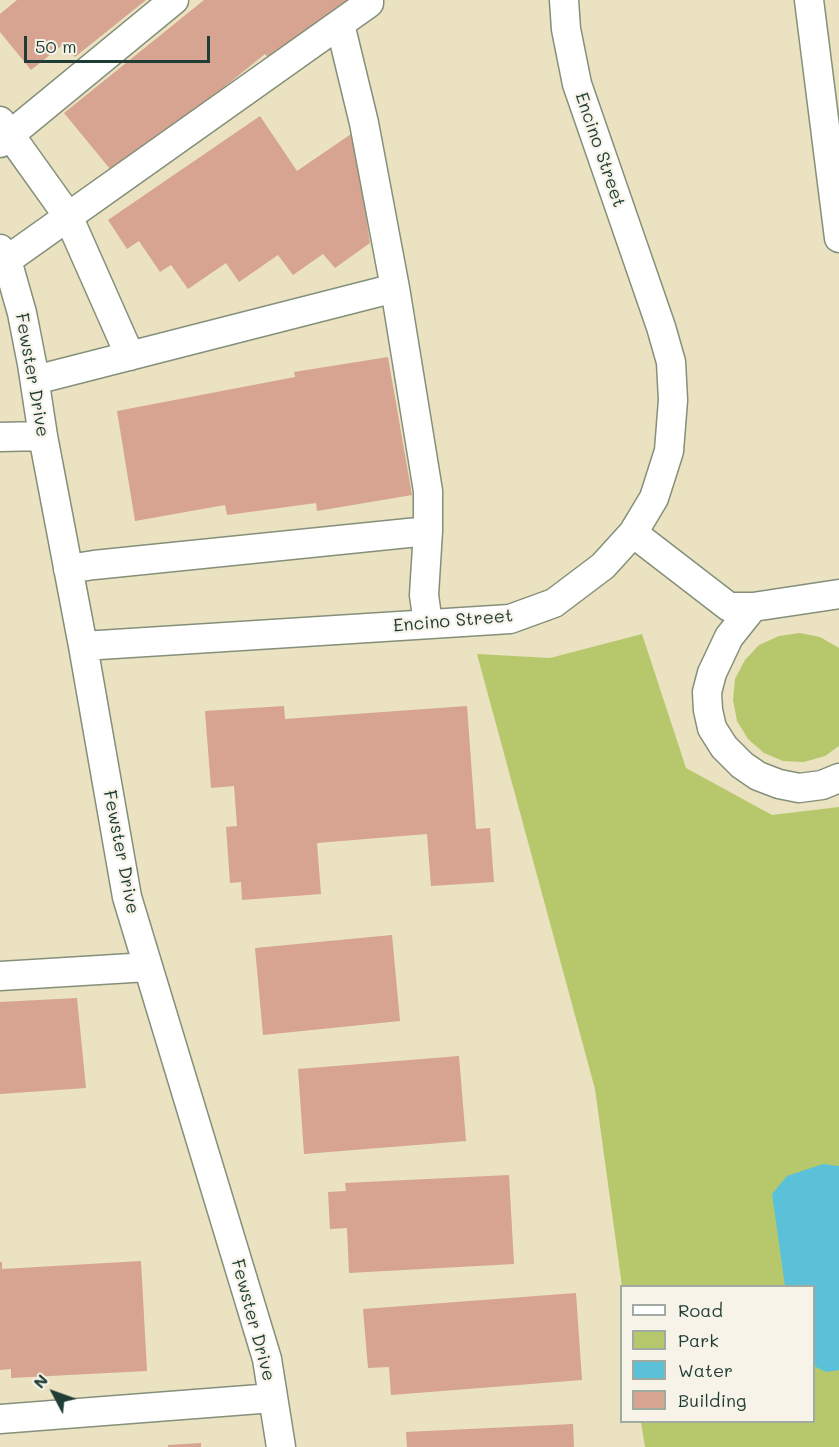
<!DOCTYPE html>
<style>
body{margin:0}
#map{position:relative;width:839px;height:1447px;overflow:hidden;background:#eae2c0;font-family:Mali,sans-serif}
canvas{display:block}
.legend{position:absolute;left:620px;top:1285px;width:195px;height:138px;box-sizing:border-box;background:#f7f3e8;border:2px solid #a1aaa0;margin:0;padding:8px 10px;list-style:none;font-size:18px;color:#1f3d34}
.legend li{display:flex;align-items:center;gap:12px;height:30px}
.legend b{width:30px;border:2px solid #a1aaa0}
.north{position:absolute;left:24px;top:1363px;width:60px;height:60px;-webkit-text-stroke:4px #f7f3e8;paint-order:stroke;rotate:311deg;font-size:16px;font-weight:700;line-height:24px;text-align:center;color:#1f3d34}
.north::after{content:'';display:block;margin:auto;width:21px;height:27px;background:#1f3d34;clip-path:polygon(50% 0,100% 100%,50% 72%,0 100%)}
.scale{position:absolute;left:24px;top:36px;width:186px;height:27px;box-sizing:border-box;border:3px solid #1f3d34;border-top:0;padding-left:8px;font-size:18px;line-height:21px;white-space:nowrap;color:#1f3d34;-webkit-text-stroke:4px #f7f3e8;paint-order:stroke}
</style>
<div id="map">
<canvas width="839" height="1447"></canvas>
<ul class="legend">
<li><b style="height:8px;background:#fff"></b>Road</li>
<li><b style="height:16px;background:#b6c86b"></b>Park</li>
<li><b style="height:16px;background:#5bc1d9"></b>Water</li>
<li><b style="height:16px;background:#d6a490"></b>Building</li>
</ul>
<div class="north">N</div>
<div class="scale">50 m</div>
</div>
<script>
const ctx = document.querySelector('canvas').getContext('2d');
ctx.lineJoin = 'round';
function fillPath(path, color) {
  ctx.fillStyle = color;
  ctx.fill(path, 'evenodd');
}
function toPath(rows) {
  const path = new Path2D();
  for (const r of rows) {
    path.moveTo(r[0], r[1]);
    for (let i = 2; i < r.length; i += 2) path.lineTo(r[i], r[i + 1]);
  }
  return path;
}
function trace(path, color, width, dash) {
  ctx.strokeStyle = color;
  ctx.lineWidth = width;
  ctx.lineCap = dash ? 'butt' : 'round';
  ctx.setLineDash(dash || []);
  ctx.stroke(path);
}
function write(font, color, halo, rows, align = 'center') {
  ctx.font = font + ' Mali,sans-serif';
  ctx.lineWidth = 4.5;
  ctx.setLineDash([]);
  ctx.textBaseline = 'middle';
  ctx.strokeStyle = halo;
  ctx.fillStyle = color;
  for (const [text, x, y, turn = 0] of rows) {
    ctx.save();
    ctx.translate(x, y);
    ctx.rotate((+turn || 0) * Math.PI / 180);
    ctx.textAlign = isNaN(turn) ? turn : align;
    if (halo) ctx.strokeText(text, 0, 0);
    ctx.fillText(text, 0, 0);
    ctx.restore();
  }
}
fillPath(toPath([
 [800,633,820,637,839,648,839,746,825,756,804,762,783,761,764,753,748,739,737,721,733,700,735,679,745,660,759,645,779,636],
 [642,634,686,768,772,815,839,807,839,1447,645,1447,641,1422,814,1422,814,1286,622,1286,595,1089,477,654,550,658]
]), '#b6c86b');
fillPath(toPath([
 [823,1164,839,1166,839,1370,826,1372,814,1366,814,1286,785,1286,772,1194,787,1176]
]), '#5bc1d9');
fillPath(toPath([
 [17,0,146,0,75,57,65,43,31,70,0,32,0,14],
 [204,0,346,0,348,3,273,63,265,54,115,175,64,113],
 [260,116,297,171,354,132,370,243,335,268,323,254,293,275,278,255,239,282,226,263,188,289,171,265,160,272,139,241,127,249,108,220],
 [388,357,412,495,317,511,316,503,227,515,225,505,135,521,117,411,295,377,294,372],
 [284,706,285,719,467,706,476,829,490,828,494,882,431,886,427,834,317,843,321,894,242,900,241,882,230,883,226,827,237,826,234,786,211,788,205,711],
 [392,935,400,1021,263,1035,255,948],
 [77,998,86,1088,0,1094,0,1002],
 [459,1056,466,1141,304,1154,298,1069],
 [509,1175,514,1264,349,1273,347,1228,330,1229,328,1192,346,1191,345,1183],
 [141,1261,147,1371,11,1378,11,1369,0,1370,0,1262,2,1262,2,1269],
 [576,1293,582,1380,391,1395,389,1367,368,1368,363,1309],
 [573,1424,574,1447,407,1447,406,1432],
 [201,1443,201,1447,168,1447,168,1445]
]), '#d6a490');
const minor = toPath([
 [809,0,839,238],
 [340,24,364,123,395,288,428,491,428,531],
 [0,121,68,216,130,356],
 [0,143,174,0],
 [0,249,7,260,22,313,32,364,43,436,83,646,127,897,267,1359,281,1447],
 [7,260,369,3,369,0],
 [35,380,395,288],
 [0,437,43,436],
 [633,533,729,607,753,607,839,594],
 [68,569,94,565,428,531,424,595,428,624],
 [753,607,729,637,712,673,707,692,708,710,712,728,724,747,742,765,758,776,779,784,799,788,822,785,839,778],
 [83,646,510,619,554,603,603,566,633,533,654,498,669,451,673,400,671,362,661,327,577,84,566,29,564,0],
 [0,976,148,967],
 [0,1419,273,1398]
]);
trace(minor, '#84907a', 31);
trace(minor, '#fff', 28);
write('18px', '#1f3d34', '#f7f3e8', [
 ["Encino Street",600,150,71],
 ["Fewster Drive",32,375,80],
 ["Encino Street",453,621,-5],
 ["Fewster Drive",121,852,79],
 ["Fewster Drive",253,1320,75]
]);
</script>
